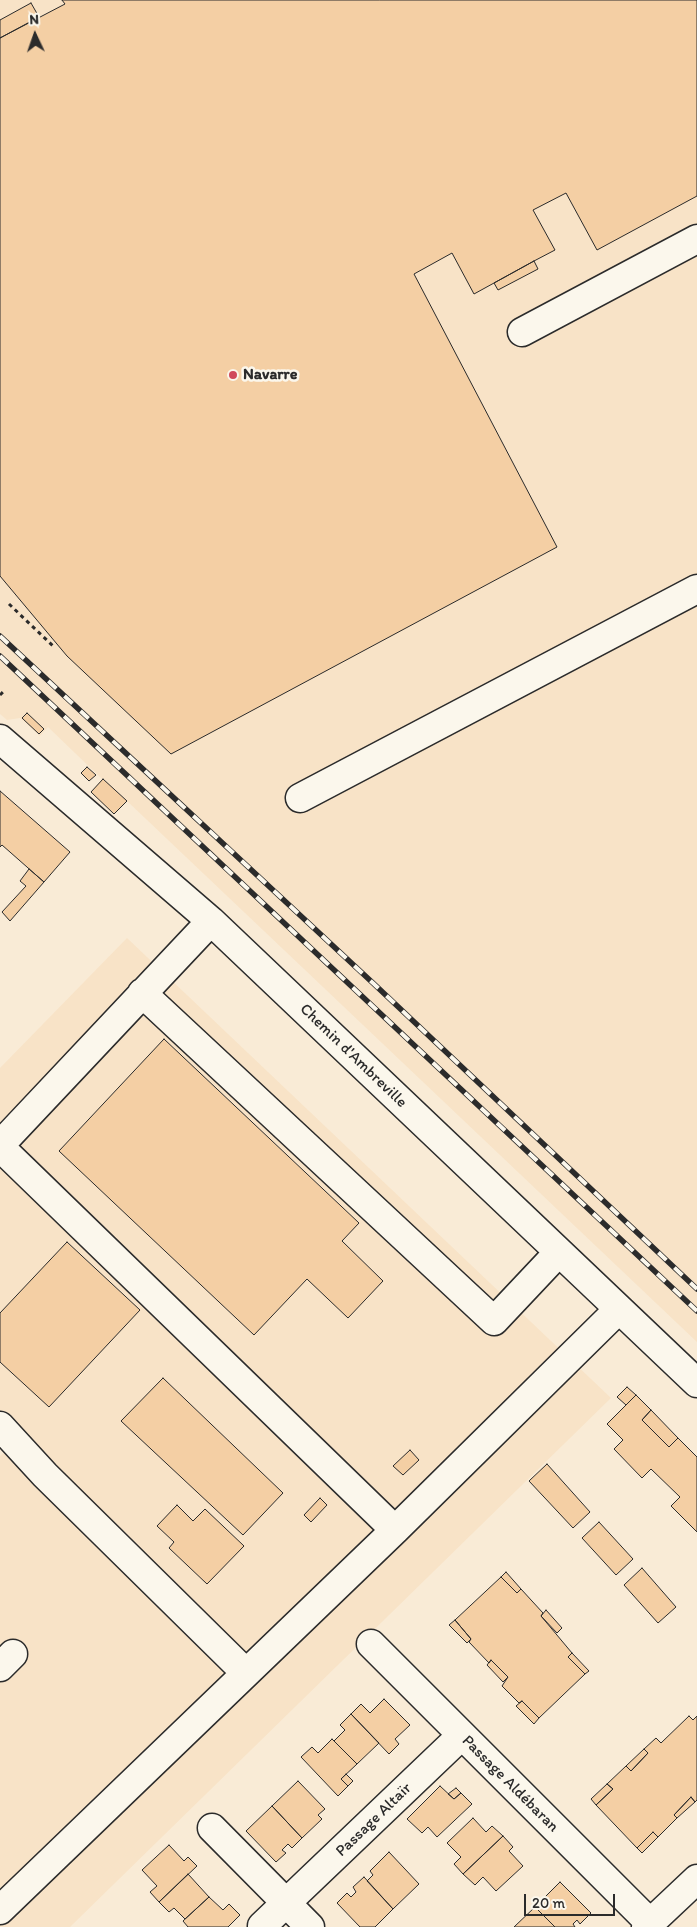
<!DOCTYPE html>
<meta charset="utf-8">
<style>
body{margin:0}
#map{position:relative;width:697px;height:1927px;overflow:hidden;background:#f9ebd6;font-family:Itim,sans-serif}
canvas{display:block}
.north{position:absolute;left:10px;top:10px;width:50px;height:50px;-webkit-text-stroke:4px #fbf7ec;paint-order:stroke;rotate:357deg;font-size:14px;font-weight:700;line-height:20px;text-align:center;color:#2b2b2b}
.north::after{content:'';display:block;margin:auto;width:18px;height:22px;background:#2b2b2b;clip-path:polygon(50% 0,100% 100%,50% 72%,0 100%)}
.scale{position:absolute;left:524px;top:1894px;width:91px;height:22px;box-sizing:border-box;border:2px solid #2b2b2b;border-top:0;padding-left:6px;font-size:15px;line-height:18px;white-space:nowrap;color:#2b2b2b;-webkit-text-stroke:4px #fbf7ec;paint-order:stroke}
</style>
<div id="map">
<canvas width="697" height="1927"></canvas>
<div class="north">N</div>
<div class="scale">20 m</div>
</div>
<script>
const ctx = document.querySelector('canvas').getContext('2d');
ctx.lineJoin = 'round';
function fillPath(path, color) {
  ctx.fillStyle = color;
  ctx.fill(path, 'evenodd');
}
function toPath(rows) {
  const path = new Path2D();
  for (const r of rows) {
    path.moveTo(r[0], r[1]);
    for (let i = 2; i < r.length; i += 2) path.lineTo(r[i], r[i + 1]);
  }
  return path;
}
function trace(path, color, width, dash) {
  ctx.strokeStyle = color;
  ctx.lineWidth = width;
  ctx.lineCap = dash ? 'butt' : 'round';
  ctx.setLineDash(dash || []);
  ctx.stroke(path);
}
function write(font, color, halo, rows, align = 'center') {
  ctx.font = font + ' Itim,sans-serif';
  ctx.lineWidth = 5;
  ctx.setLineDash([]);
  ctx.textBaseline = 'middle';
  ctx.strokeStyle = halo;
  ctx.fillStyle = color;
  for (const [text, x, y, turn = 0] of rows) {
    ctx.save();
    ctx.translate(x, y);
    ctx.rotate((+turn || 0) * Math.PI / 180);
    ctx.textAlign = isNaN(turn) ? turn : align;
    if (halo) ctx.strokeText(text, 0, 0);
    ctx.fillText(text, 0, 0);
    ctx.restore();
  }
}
fillPath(toPath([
 [0,0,697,0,697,1342,127,801,114,814,91,792,102,779,48,727,40,736,20,718,7,720,0,714],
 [127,938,611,1398,70,1927,0,1927,0,1456,5,1452,0,1447,0,1068]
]), '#f8e3c7');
const building = toPath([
 [62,0,697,0,697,196,597,250,566,193,533,210,555,250,534,261,474,294,452,253,414,274,557,547,171,754,67,656,0,576,0,38,65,4,62,0],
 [31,3,39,17,0,38,0,20,31,3],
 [534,261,538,269,498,290,494,283,534,261],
 [27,713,44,729,39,734,22,718,27,713],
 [87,767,96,775,89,781,81,773,87,767],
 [103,779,127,801,114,814,91,792,103,779],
 [0,791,70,852,44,882,2,845,0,847,0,791],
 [29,869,44,882,10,921,2,912,26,886,20,881,29,869],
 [164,1039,359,1223,342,1241,383,1281,348,1318,307,1279,254,1335,59,1151,164,1039],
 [67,1242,140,1310,49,1407,0,1362,0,1313,67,1242],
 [163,1378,283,1493,243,1535,121,1421,163,1378],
 [627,1387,636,1395,626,1405,617,1397,627,1387],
 [636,1395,651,1410,642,1420,669,1447,678,1438,697,1457,697,1532,671,1506,680,1497,651,1469,642,1478,614,1449,623,1440,607,1424,636,1395],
 [651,1410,678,1438,669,1447,642,1420,651,1410],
 [410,1450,419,1460,403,1475,393,1466,410,1450],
 [547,1464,590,1512,573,1528,529,1481,547,1464],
 [320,1498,327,1505,311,1522,304,1515,320,1498],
 [177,1505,193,1521,205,1509,244,1546,207,1584,169,1548,174,1542,157,1526,177,1505],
 [599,1522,633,1559,616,1575,582,1538,599,1522],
 [642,1568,676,1607,658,1623,624,1585,642,1568],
 [506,1572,521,1589,517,1593,501,1577,506,1572],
 [501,1577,517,1593,521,1589,543,1613,541,1616,572,1653,568,1657,585,1674,539,1718,522,1701,519,1703,502,1686,508,1677,491,1660,489,1663,469,1642,471,1639,455,1620,501,1577],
 [546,1610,562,1628,557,1633,541,1616,546,1610],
 [455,1620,471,1639,467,1643,449,1625,455,1620],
 [572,1653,589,1671,585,1674,568,1657,572,1653],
 [491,1660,508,1677,503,1682,487,1665,491,1660],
 [384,1699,410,1725,395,1739,399,1744,389,1754,351,1714,361,1704,370,1713,384,1699],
 [522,1701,539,1718,534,1724,516,1706,522,1701],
 [351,1714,379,1743,357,1764,334,1741,345,1730,340,1725,351,1714],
 [689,1716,693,1720,697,1716,697,1800,695,1802,691,1797,674,1815,677,1818,658,1837,653,1832,637,1848,596,1805,613,1789,607,1784,626,1766,631,1771,648,1753,644,1749,656,1738,661,1743,689,1716],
 [332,1739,357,1764,341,1779,348,1786,338,1796,301,1757,312,1747,318,1753,332,1739],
 [644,1749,648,1753,631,1771,626,1766,644,1749],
 [346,1774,353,1781,348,1786,341,1779,346,1774],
 [298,1781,325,1809,318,1815,322,1819,302,1838,272,1806,298,1781],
 [607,1784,613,1789,596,1805,591,1799,607,1784],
 [440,1786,454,1799,461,1793,472,1804,437,1837,428,1827,422,1833,407,1819,440,1786],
 [456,1788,461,1793,454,1799,448,1794,456,1788],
 [691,1797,695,1802,677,1818,674,1815,691,1797],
 [272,1806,302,1838,292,1848,288,1844,282,1850,286,1853,276,1862,246,1831,272,1806],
 [473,1818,486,1832,492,1826,503,1836,463,1874,454,1864,461,1857,447,1843,473,1818],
 [653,1832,658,1837,642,1853,637,1848,653,1832],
 [503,1836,513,1847,509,1851,523,1866,496,1891,483,1877,475,1885,463,1874,503,1836],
 [169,1845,184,1861,188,1857,197,1866,159,1902,150,1892,157,1886,142,1870,169,1845],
 [389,1852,419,1884,393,1909,367,1881,373,1875,370,1871,389,1852],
 [188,1874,209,1897,185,1919,174,1908,169,1912,159,1902,188,1874],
 [364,1877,393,1909,375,1927,360,1927,337,1903,347,1893,351,1897,356,1892,353,1887,364,1877],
 [560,1882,591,1913,580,1924,577,1920,573,1924,575,1927,555,1927,535,1907,560,1882],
 [209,1897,223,1910,229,1904,240,1915,228,1927,188,1927,183,1921,209,1897],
 [535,1907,555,1927,514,1927,535,1907]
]);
fillPath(building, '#f4cfa4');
trace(building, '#2b2b2b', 1);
const minor = toPath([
 [522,332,697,239],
 [0,739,211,921,697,1383],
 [300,798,697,589],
 [142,993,494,1321,559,1252],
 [0,1145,211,921],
 [0,1147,395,1530],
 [0,1426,45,1475,246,1673],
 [371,1644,650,1923],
 [0,1667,13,1654],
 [212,1828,310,1927],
 [0,1910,395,1530,619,1309],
 [263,1927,262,1926,461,1736],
 [646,1927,697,1879]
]);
trace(minor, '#2b2b2b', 31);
trace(toPath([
 [9,604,53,646],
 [0,695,4,691]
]), '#2b2b2b', 3, [4, 4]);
trace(minor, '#fbf7ec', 28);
const rail = toPath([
 [0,636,374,984,697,1289],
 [0,656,697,1311]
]);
trace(rail, '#2b2b2b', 5.5);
trace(rail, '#fbf7ec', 4, [11]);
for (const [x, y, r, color] of [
 [233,375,5,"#d1495b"]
]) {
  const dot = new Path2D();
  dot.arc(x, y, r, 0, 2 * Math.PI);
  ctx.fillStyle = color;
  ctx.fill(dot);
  trace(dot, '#fbf7ec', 2);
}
write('bold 16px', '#2b2b2b', '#fbf7ec', [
 ["Navarre",243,375]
], 'left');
write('16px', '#2b2b2b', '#fbf7ec', [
 ["Chemin d'Ambreville",353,1056,44],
 ["Passage Aldébaran",510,1784,45],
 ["Passage Altaïr",374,1820,-44]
]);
</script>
